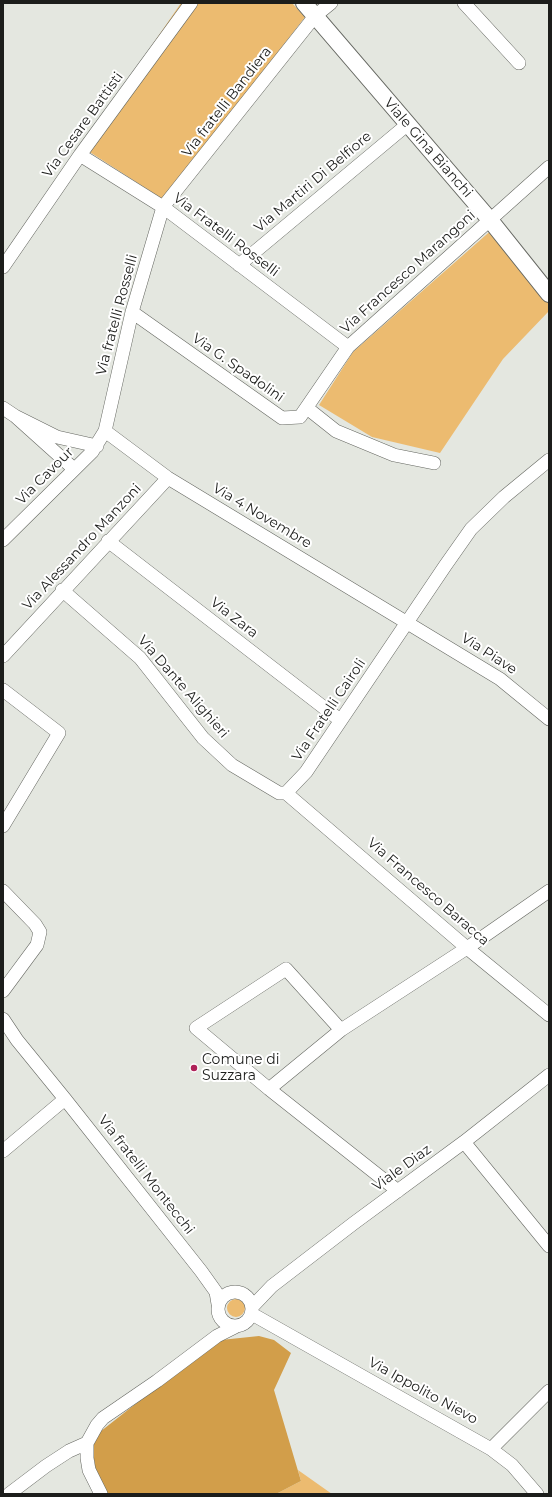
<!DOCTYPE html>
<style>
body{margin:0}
#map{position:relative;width:552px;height:1497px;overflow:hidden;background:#e4e7e0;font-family:Montserrat,sans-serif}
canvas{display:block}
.frame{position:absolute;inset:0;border:4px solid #1c1d1b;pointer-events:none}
</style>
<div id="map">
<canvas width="552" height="1497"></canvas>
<div class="frame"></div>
</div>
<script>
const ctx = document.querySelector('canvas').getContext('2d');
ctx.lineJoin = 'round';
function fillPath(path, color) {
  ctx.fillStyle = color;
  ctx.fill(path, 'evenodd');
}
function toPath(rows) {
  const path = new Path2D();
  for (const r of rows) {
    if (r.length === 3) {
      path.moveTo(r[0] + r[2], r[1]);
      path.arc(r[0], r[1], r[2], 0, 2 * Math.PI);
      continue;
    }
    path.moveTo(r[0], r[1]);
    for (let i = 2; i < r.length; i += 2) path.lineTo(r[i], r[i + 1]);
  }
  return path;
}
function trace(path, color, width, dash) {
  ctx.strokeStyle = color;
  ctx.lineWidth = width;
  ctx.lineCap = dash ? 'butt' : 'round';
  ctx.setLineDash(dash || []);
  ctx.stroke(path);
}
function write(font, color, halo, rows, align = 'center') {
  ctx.font = font + ' Montserrat,sans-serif';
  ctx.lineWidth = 4;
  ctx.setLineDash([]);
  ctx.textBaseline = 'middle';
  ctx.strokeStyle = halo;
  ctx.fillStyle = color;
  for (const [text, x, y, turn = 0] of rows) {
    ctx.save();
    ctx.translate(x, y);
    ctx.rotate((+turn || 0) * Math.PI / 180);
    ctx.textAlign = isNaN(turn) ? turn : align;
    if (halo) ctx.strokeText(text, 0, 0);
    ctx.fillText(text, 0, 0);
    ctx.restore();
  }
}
fillPath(toPath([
 [181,3,292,3,305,17,164,200,82,147],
 [495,227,549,296,549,311,503,359,440,453,372,437,319,405,353,352],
 [236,1308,9],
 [298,1470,332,1494,276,1494,301,1481]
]), '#ecbb70');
fillPath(toPath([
 [259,1336,274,1340,291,1353,274,1390,301,1481,276,1494,105,1494,97,1479,91,1439,200,1353,221,1340]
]), '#d29e4a');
const minor = toPath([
 [464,3,519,63],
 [80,155,163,207,348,347],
 [239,265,408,124],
 [3,267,80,155,191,3],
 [132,312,282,418,300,417,348,347,549,167],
 [3,408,15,416],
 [307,408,336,431,394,455,434,463],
 [105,431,168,478,500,679,549,719],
 [74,469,15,416,57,437,97,446],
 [3,540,92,452,105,431,132,312,163,207,315,16,331,3],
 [108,541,340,720],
 [62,590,140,658,203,738,232,765,279,793,286,793,306,772,445,566,471,529,504,497,549,460],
 [3,656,168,478],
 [3,690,59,733,3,826],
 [286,793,467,948,549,1015],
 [3,891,35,924,40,932,37,945,3,991],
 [3,1019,17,1040,65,1099,201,1271,216,1292,218,1304],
 [341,1030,467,948,549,891],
 [269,1089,341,1030,286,969,196,1028,269,1089,398,1191],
 [464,1142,549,1246],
 [3,1151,65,1099],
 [235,1309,17],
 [252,1307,272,1286,354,1223,464,1142,549,1075],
 [252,1314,491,1449,512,1465,537,1494],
 [87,1443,87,1458,89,1470,101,1494],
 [491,1449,549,1391],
 [9,1494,46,1466,69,1451,87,1443,97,1425,103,1418,157,1381,217,1336,235,1327]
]);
const tertiary = toPath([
 [304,3,490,220,549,294]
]);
trace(minor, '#656761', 14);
trace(tertiary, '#656761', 18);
trace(minor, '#fff', 13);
trace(tertiary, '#fff', 16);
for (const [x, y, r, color] of [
 [194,1068,4,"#af2158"]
]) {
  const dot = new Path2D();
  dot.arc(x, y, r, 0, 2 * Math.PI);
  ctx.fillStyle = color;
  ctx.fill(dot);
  trace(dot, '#fff', 1.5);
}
write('14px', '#1c1d1b', '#fff', [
 ["Via fratelli Bandiera",227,102,-52],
 ["Via Cesare Battisti",83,125,-54],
 ["Viale Gina Bianchi",428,148,49],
 ["Via Martiri Di Belfiore",313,182,-40],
 ["Via Fratelli Rosselli",226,235,37],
 ["Via Francesco Marangoni",408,272,-42],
 ["Via fratelli Rosselli",117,315,-75],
 ["Via G. Spadolini",238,368,35],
 ["Via Cavour",45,476,-45],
 ["Via 4 Novembre",262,516,31],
 ["Via Alessandro Manzoni",82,547,-47],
 ["Via Zara",234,618,38],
 ["Via Piave",489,654,33],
 ["Via Dante Alighieri",183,687,49],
 ["Via Fratelli Cairoli",329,710,-56],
 ["Via Francesco Baracca",428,892,41],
 ["Viale Diaz",402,1168,-36],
 ["Via fratelli Montecchi",146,1175,52],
 ["Via Ippolito Nievo",423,1391,29]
]);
write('14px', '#1c1d1b', '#fff', [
 ["Comune di",202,1060],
 ["Suzzara",202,1076]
], 'left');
</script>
